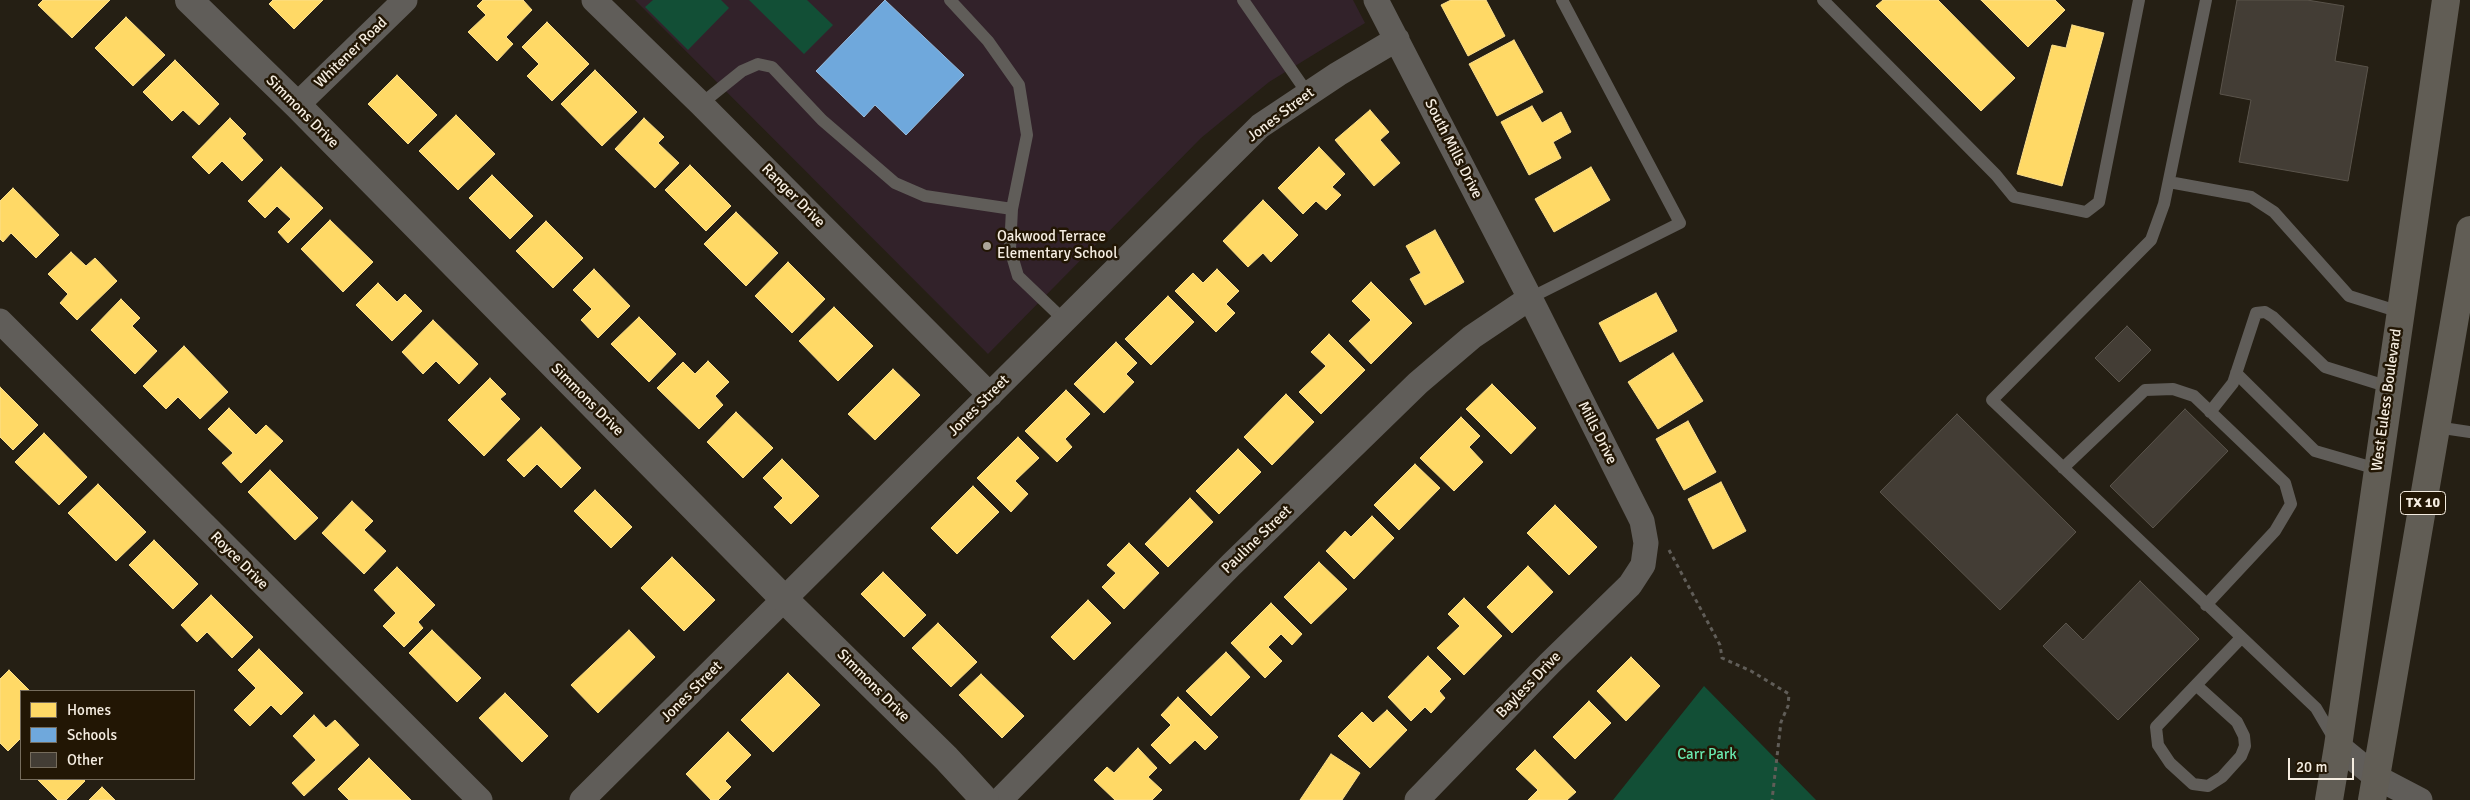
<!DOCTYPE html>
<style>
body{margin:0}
#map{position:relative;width:2470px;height:800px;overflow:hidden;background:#251f14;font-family:Signika,sans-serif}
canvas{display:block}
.legend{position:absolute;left:20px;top:690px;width:175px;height:90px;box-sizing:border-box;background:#221604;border:1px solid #766c5c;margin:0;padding:6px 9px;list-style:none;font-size:15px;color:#f5ede1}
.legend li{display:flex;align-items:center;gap:10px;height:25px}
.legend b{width:25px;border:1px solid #766c5c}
.scale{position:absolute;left:2288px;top:758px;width:66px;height:22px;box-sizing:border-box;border:2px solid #f5ede1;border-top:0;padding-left:6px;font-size:15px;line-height:18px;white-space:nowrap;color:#f5ede1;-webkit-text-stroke:4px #221604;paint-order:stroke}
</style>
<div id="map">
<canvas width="2470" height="800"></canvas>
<ul class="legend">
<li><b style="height:14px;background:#ffd966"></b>Homes</li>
<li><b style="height:14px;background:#6fa8dc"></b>Schools</li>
<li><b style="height:14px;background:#433d35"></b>Other</li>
</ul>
<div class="scale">20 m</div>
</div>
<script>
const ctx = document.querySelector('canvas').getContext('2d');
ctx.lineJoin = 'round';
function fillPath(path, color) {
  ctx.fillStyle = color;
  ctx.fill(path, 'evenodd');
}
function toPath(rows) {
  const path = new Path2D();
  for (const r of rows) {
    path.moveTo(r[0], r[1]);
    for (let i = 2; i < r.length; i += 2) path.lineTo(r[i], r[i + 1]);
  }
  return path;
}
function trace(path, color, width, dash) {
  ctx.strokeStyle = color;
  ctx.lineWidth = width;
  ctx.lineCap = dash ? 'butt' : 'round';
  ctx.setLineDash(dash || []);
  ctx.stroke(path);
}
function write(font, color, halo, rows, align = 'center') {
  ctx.font = font + ' Signika,sans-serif';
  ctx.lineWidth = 5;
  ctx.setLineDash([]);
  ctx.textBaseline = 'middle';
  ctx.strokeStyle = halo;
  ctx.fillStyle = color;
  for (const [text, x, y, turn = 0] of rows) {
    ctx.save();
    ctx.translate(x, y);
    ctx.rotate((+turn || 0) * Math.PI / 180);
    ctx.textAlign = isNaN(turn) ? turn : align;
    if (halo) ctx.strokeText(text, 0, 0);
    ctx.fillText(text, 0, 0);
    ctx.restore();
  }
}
fillPath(toPath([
 [635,0,1353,0,1365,23,1269,82,1201,138,988,354]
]), '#32222a');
fillPath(toPath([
 [653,0,721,0,729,8,688,50,645,7],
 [749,0,807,0,833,25,804,54],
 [1704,686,1816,800,1613,800]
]), '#124f36');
const homes = toPath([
 [43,0,110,0,72,38,38,5,43,0],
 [273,0,323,0,294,29,269,4,273,0],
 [483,0,523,0,532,10,506,37,513,44,497,61,468,32,486,15,477,6,483,0],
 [1451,0,1486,0,1505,36,1468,56,1441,5,1451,0],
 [1883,0,1938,0,2015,78,1981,111,1876,6,1883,0],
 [1981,0,2055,0,2065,10,2028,47,1981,0],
 [126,17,165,55,133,86,95,48,126,17],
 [547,22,589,64,552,101,527,76,539,64,522,47,547,22],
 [2072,25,2104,33,2062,186,2017,174,2052,45,2066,48,2072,25],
 [1514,40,1543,92,1497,116,1469,64,1514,40],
 [175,60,219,104,199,125,183,110,172,121,143,92,175,60],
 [595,70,637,112,602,146,561,104,595,70],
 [397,75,437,115,408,144,368,104,397,75],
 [1532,106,1542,123,1561,112,1571,132,1553,142,1561,158,1529,175,1501,122,1532,106],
 [1370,110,1389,132,1380,140,1400,163,1374,186,1335,140,1370,110],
 [456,115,495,154,458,190,419,151,456,115],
 [230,118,246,134,242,138,263,160,242,181,222,161,209,174,192,157,230,118],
 [644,118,664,137,658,143,679,163,655,188,615,149,644,118],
 [1319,147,1345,174,1332,187,1341,195,1326,210,1316,201,1303,214,1278,188,1319,147],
 [690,165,731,206,706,231,665,190,690,165],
 [281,167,323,208,288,243,278,232,291,219,277,206,265,218,248,201,281,167],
 [1591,167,1610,200,1554,232,1535,199,1591,167],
 [492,175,533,216,510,239,469,198,492,175],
 [13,188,59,235,36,258,11,233,3,242,0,239,0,201,13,188],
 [1263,200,1298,235,1271,262,1263,253,1248,267,1223,241,1263,200],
 [736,212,778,253,746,286,704,244,736,212],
 [330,220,373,262,343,292,301,249,330,220],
 [546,221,583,258,553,288,516,251,546,221],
 [1435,230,1464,282,1425,305,1410,279,1421,273,1406,246,1435,230],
 [71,252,86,266,95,258,117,281,77,320,60,303,68,294,48,274,71,252],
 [788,262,825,299,792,333,755,296,788,262],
 [594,269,630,306,598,338,581,320,592,309,573,290,594,269],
 [1217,269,1239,291,1226,304,1235,313,1216,332,1175,291,1193,273,1203,283,1217,269],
 [1371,282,1412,323,1371,364,1349,341,1371,320,1352,301,1371,282],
 [378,283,397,302,405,294,422,311,392,341,356,305,378,283],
 [1656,293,1677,331,1620,362,1599,323,1656,293],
 [1168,296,1194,322,1151,365,1125,339,1168,296],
 [121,299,140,318,132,326,157,351,135,374,91,330,121,299],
 [834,307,873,346,838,381,799,341,834,307],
 [639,317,676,354,649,382,611,344,639,317],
 [433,320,478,364,459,384,436,361,423,374,402,352,433,320],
 [1329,334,1365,370,1321,414,1299,392,1326,366,1311,352,1329,334],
 [1116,342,1137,363,1126,374,1134,382,1104,413,1074,384,1116,342],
 [184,346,228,392,200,419,178,397,166,409,143,386,184,346],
 [1673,353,1703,401,1658,429,1628,382,1673,353],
 [708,361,729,382,715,396,723,405,699,429,657,388,683,362,695,374,708,361],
 [893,369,920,395,875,440,848,414,893,369],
 [490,378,506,394,500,399,520,419,484,456,448,420,490,378],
 [1492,384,1536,428,1511,454,1466,409,1492,384],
 [0,387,38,425,13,450,0,437,0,387],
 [1066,390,1090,414,1065,439,1072,447,1057,462,1025,431,1066,390],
 [1286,394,1314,422,1272,465,1244,437,1286,394],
 [229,408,256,435,266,425,283,441,241,483,222,463,233,453,208,429,229,408],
 [736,412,773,448,743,478,707,442,736,412],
 [1461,417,1480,436,1469,447,1483,462,1454,491,1420,458,1461,417],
 [1688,421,1716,472,1684,490,1656,439,1688,421],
 [541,427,581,468,561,488,537,464,524,477,507,460,541,427],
 [44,433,87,477,59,505,15,462,44,433],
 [1018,437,1039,458,1015,481,1028,494,1011,512,977,478,1018,437],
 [1238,449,1261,472,1219,514,1196,491,1238,449],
 [782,459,819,496,791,524,774,507,783,498,763,478,782,459],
 [1415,464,1440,488,1399,530,1374,505,1415,464],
 [270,470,318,518,295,540,248,492,270,470],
 [1721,482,1746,531,1713,549,1688,499,1721,482],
 [98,484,146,532,116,561,68,513,98,484],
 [973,486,999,512,957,554,931,528,973,486],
 [595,490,632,527,611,548,574,511,595,490],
 [1190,498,1213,522,1168,567,1145,544,1190,498],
 [352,501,373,521,364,530,386,551,364,574,322,533,352,501],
 [1555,505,1597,547,1569,575,1527,533,1555,505],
 [1372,516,1394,538,1354,579,1326,551,1345,531,1351,537,1372,516],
 [154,540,198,584,173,609,129,565,154,540],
 [1129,543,1159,573,1124,609,1102,587,1116,573,1107,565,1129,543],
 [672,557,715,600,684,631,641,588,672,557],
 [1319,562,1347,589,1311,624,1284,597,1319,562],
 [1528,566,1553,592,1512,633,1487,607,1528,566],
 [397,567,435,605,418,622,423,628,404,647,383,626,396,613,374,590,397,567],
 [883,572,926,615,904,637,861,594,883,572],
 [211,595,253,637,232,658,207,632,197,642,181,625,211,595],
 [1464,598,1502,636,1464,675,1437,648,1460,626,1448,614,1464,598],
 [1088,600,1111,623,1074,660,1051,637,1088,600],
 [1271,603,1302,634,1292,645,1281,634,1268,647,1282,661,1265,678,1231,643,1271,603],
 [938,623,977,662,951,687,912,648,938,623],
 [432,630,481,678,457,702,409,653,432,630],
 [629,630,655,657,598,713,571,685,629,630],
 [259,649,303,693,281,715,271,705,250,726,234,710,256,688,238,670,259,649],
 [1226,652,1250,677,1211,716,1186,691,1226,652],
 [1428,656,1451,679,1439,691,1445,698,1431,713,1425,707,1411,721,1388,697,1428,656],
 [1631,657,1660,686,1626,721,1597,691,1631,657],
 [9,670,30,691,21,691,21,738,8,751,0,743,0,679,9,670],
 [788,673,820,705,773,752,741,720,788,673],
 [981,674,1024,716,1002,738,959,695,981,674],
 [505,693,548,736,522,762,479,718,505,693],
 [1178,697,1218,737,1205,750,1195,740,1170,764,1151,745,1171,725,1161,715,1178,697],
 [1589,701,1611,723,1575,759,1553,737,1589,701],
 [1387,710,1407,730,1370,768,1338,736,1362,712,1373,723,1387,710],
 [314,715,326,728,335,720,359,745,304,796,292,783,316,760,293,736,314,715],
 [728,732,751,755,725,781,731,787,718,800,711,800,686,774,728,732],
 [1138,748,1157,768,1148,777,1162,790,1152,800,1115,800,1094,780,1107,767,1114,773,1138,748],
 [1535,750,1576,792,1567,800,1528,800,1538,790,1516,769,1535,750],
 [1331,754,1360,773,1342,800,1300,800,1331,754],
 [369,758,411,800,349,800,338,789,369,758],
 [37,779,83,779,85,781,66,800,58,800,37,779],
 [102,787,115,800,89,800,102,787]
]);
fillPath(homes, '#ffd966');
trace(homes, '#fcdf8b', 1);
const schools = toPath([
 [885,0,964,75,906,135,875,105,864,117,816,71,885,0]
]);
fillPath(schools, '#6fa8dc');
trace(schools, '#97bdde', 1);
const building = toPath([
 [2237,0,2307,0,2344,6,2335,61,2368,67,2348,181,2239,162,2251,100,2220,94,2237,0],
 [2127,326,2151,350,2119,382,2095,358,2127,326],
 [2185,409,2228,451,2153,528,2110,486,2185,409],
 [1957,414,2076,532,2000,610,1880,492,1957,414],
 [2140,581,2199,639,2118,720,2043,646,2066,623,2083,640,2140,581]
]);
fillPath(building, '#433d35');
trace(building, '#5a544b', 1);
trace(toPath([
 [1669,550,1720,645,1722,658,1751,671,1789,694,1788,706,1781,722,1772,800]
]), '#605d58', 3, [4, 4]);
trace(toPath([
 [950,0,988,41,1019,85,1027,135,1012,209,1010,249,1018,276,1064,320],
 [1243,0,1308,94],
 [1823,0,1996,175,2014,197,2086,212,2099,202,2139,0],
 [2206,0,2164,204,2151,240,1992,400,2316,708,2336,742],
 [701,104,742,71,758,64,772,67,822,120,895,183,925,196,1012,209],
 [2169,182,2251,197,2274,212,2349,296,2400,312],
 [1530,298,1680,223,1562,0],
 [2236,373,2315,451,2377,469],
 [2210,412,2233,383,2256,313,2265,312,2273,317,2325,367,2389,387],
 [2436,427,2470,432],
 [2063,468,2145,390,2173,389,2194,396,2285,483,2291,504,2275,531,2206,605],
 [2196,685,2237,722,2244,736,2245,746,2241,756,2222,777,2208,786,2193,784,2170,763,2158,745,2156,727,2196,685,2241,638]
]), '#605d59', 12);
trace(toPath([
 [594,0,701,104,990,395],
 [1376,0,1530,298,1642,521,1646,543,1643,565,1630,585,1550,663,1417,800],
 [297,105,405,0],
 [0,321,480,800],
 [2338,746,2376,777,2420,800],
 [582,800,1260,126,1338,74,1397,39],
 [1000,800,1231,565,1418,383,1472,337,1530,298]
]), '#605d59', 25);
trace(toPath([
 [189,0,297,105,785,600,946,758,985,800]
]), '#605d59', 28);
trace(toPath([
 [2329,800,2338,746,2446,0],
 [2372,800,2470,230]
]), '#615d55', 28);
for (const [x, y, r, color] of [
 [987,246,5,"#aca599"]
]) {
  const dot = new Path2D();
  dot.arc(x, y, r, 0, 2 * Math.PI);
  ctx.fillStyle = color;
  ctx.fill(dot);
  trace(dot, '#221604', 2);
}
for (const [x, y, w] of [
 [2423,503,45]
]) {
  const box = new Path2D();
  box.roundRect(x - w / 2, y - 11.5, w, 23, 4);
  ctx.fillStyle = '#221604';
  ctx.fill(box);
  trace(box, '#f5ede1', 1);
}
write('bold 14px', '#f5ede1', null, [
 ["TX 10",2423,503]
]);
write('15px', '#f5ede1', '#221604', [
 ["Whitener Road",351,53,-44],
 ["Simmons Drive",302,112,45],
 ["Jones Street",1281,115,-37],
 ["South Mills Drive",1453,149,63],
 ["Ranger Drive",793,196,45],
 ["Simmons Drive",587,400,45],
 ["West Euless Boulevard",2387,400,-82],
 ["Jones Street",979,406,-45],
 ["Mills Drive",1597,433,63],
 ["Pauline Street",1257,540,-44],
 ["Royce Drive",239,561,45],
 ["Bayless Drive",1529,685,-46],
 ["Simmons Drive",873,686,45],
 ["Jones Street",692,692,-45]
]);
write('15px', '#f5ede1', '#221604', [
 ["Oakwood Terrace",997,237],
 ["Elementary School",997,254]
], 'left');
write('15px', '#69e9af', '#221604', [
 ["Carr Park",1707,755]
]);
</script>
